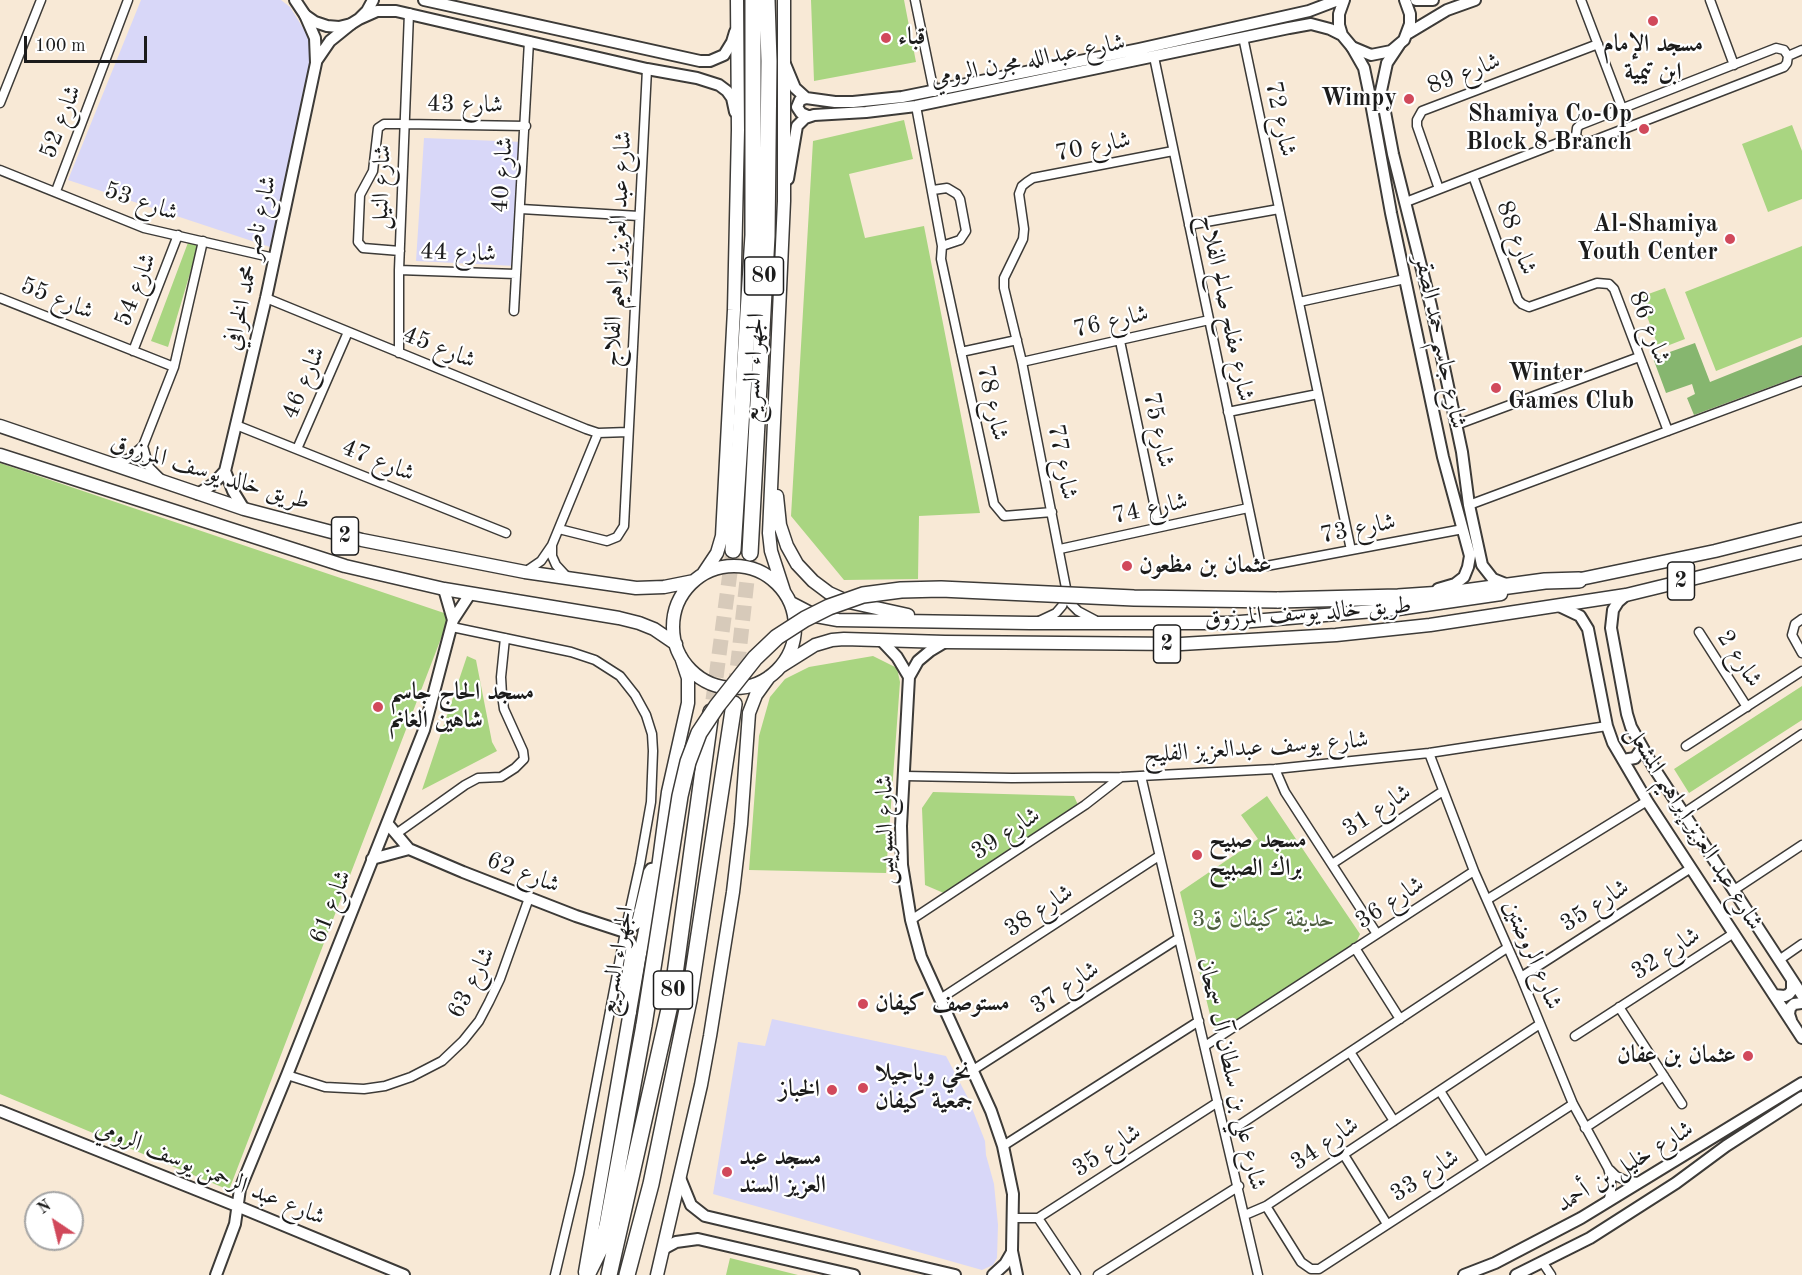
<!DOCTYPE html>
<meta charset="utf-8">
<style>
body{margin:0}
#map{position:relative;width:1802px;height:1275px;overflow:hidden;background:#f8e9d6;font-family:"Old Standard TT",serif}
canvas{display:block}
.north{position:absolute;left:24px;top:1191px;width:60px;height:60px;box-sizing:border-box;background:#fff;border:2px solid #a4a4a4;border-radius:50%;rotate:325deg;font-size:16px;font-weight:700;line-height:24px;text-align:center;color:#1c1c1c}
.north::after{content:'';display:block;margin:auto;width:21px;height:27px;background:#d1495b;clip-path:polygon(50% 0,100% 100%,50% 72%,0 100%)}
.scale{position:absolute;left:24px;top:36px;width:123px;height:27px;box-sizing:border-box;border:3px solid #1c1c1c;border-top:0;padding-left:8px;font-size:18px;line-height:21px;white-space:nowrap;color:#1c1c1c;-webkit-text-stroke:4px #fff;paint-order:stroke}
</style>
<div id="map">
<canvas width="1802" height="1275"></canvas>
<div class="north">N</div>
<div class="scale">100 m</div>
</div>
<script>
const ctx = document.querySelector('canvas').getContext('2d');
ctx.lineJoin = 'round';
function fillPath(path, color) {
  ctx.fillStyle = color;
  ctx.fill(path, 'evenodd');
}
function toPath(rows) {
  const path = new Path2D();
  for (const r of rows) {
    if (r.length === 3) {
      path.moveTo(r[0] + r[2], r[1]);
      path.arc(r[0], r[1], r[2], 0, 2 * Math.PI);
      continue;
    }
    path.moveTo(r[0], r[1]);
    for (let i = 2; i < r.length; i += 2) path.lineTo(r[i], r[i + 1]);
  }
  return path;
}
function trace(path, color, width, dash) {
  ctx.strokeStyle = color;
  ctx.lineWidth = width;
  ctx.lineCap = dash ? 'butt' : 'round';
  ctx.setLineDash(dash || []);
  ctx.stroke(path);
}
function write(font, color, halo, rows, align = 'center') {
  ctx.font = font + ' "Old Standard TT",Amiri,serif';
  ctx.lineWidth = 4.5;
  ctx.setLineDash([]);
  ctx.textBaseline = 'middle';
  ctx.strokeStyle = halo;
  ctx.fillStyle = color;
  for (const [text, x, y, turn = 0] of rows) {
    ctx.save();
    ctx.translate(x, y);
    ctx.rotate((+turn || 0) * Math.PI / 180);
    ctx.textAlign = isNaN(turn) ? turn : align;
    if (halo) ctx.strokeText(text, 0, 0);
    ctx.fillText(text, 0, 0);
    ctx.restore();
  }
}
fillPath(toPath([
 [141,0,281,0,290,7,308,36,315,50,273,248,68,180],
 [424,138,523,142,515,266,416,261],
 [772,1019,946,1056,968,1098,985,1141,986,1155,994,1184,998,1225,997,1258,993,1265,982,1270,713,1194,738,1042,765,1046]
]), '#d8d7f8');
fillPath(toPath([
 [811,0,904,0,916,62,814,81],
 [904,120,913,159,849,174,865,238,924,226,980,513,919,516,918,579,844,580,791,516,813,141],
 [1792,125,1802,151,1802,199,1768,212,1742,144],
 [189,240,199,243,168,347,151,341],
 [1802,246,1802,337,1716,371,1685,292],
 [1665,288,1685,339,1659,349,1640,297],
 [0,463,450,615,229,1190,0,1094],
 [467,656,476,660,492,742,497,751,422,790],
 [873,656,897,668,900,682,886,873,749,870,759,736,770,697,785,679,809,667],
 [1802,686,1802,720,1689,793,1674,769],
 [933,792,1074,796,1078,805,946,894,925,885,922,808],
 [1267,796,1360,934,1356,943,1221,1030,1213,1027,1180,892,1258,839,1241,815],
 [730,1258,798,1275,726,1275]
]), '#a9d581');
fillPath(toPath([
 [1695,343,1710,382,1802,345,1802,375,1694,415,1687,398,1695,394,1692,384,1666,393,1653,358]
]), '#86b66f');
trace(toPath([
 [735,689,750,553],
 [713,700,733,550]
]), '#d7caba', 15, [15, 8]);
const minor = toPath([
 [915,0,934,92],
 [1581,0,1622,108],
 [1710,0,1734,65],
 [1243,37,1351,550],
 [1788,56,1802,50],
 [1154,57,1261,567,1463,529],
 [0,103,41,0],
 [916,106,942,246,941,259,994,504,1004,516,1052,512],
 [1576,136,1577,128,1580,125,1776,48,1784,50,1788,56],
 [1576,136,1581,142,1590,142,1678,108,1784,67,1787,63,1788,56],
 [0,170,144,228,274,258],
 [1473,176,1518,300,1522,304,1529,307,1597,283,1609,284,1614,289,1668,431],
 [1439,189,1417,126,1417,120,1422,111,1598,44],
 [933,190,947,188,957,194,960,199,966,231,960,240,942,246],
 [56,191,128,0],
 [1406,202,1576,136],
 [521,209,639,216],
 [1189,225,1279,209],
 [400,251,363,248,358,242,360,195,373,171,378,128,384,124,404,124,526,126],
 [399,270,516,274],
 [0,298,174,367],
 [266,298,586,429,598,433,628,432],
 [1299,302,1405,279],
 [514,311,529,41],
 [1120,341,1159,527],
 [133,351,178,235],
 [961,352,1017,340],
 [399,353,399,270,409,13],
 [1022,362,1209,320],
 [1228,412,1318,394],
 [236,425,506,533],
 [1456,425,1639,357],
 [143,446,149,467,161,479],
 [297,449,348,332],
 [111,463,128,459,143,446,174,367,203,241],
 [1469,505,1802,381],
 [559,529,607,541,617,537,624,526,647,69],
 [552,546,552,556,556,565,568,578],
 [1060,549,1248,508],
 [525,572,541,561,552,545,598,433],
 [1802,619,1795,624,1792,635,1802,653],
 [1095,620,1078,611,1071,604,1067,593,1022,362,1004,288,1004,278,1023,239,1024,229,1019,194,1022,186,1027,182,1033,178,1173,151],
 [1039,621,1056,613,1062,606,1067,594],
 [452,627,571,652,595,660,620,676,635,695,646,715,652,734,653,751,651,802,640,864,625,932,579,1174,555,1275],
 [1699,632,1747,707],
 [1686,746,1802,671],
 [1429,753,1474,871,1521,977,1573,1104,1608,1168,1611,1179,1611,1191,1608,1202],
 [1275,769,1285,792,1377,934],
 [905,776,1012,778,1121,777,1275,769,1429,753,1607,726],
 [1141,776,1258,1275],
 [1684,813,1802,734],
 [396,834,465,785,478,778,501,777,515,768,524,759,523,751,504,709,502,695,501,677,505,638],
 [1332,864,1443,791],
 [1734,890,1802,845],
 [1488,899,1647,801],
 [911,920,1085,805,1121,777],
 [1355,948,1400,1019],
 [1779,960,1802,944],
 [1521,977,1691,868],
 [940,999,1159,856],
 [1619,1007,1682,1104],
 [1575,1036,1734,933],
 [1205,1046,1474,871],
 [1350,1052,1394,1121],
 [973,1070,1179,938],
 [287,1075,325,1087,364,1089,385,1086,411,1077,442,1061,463,1041,479,1021,489,1002,500,979,529,898],
 [1440,1091,1484,1161],
 [1585,1128,1664,1076],
 [1226,1134,1507,948],
 [1003,1146,1199,1021],
 [1344,1155,1387,1224],
 [1610,1170,1616,1176,1627,1181,1639,1182],
 [1266,1206,1301,1262,1311,1269,1319,1269,1573,1104],
 [1245,1215,1266,1206,1540,1024],
 [1013,1218,1038,1218,1218,1102],
 [1038,1218,1076,1275],
 [1543,1263,1551,1275],
 [1098,1275,1239,1186]
]);
const tertiary = toPath([
 [1399,45,1387,63,1381,91,1393,154,1431,306,1462,452,1469,505,1482,565,1493,579,1508,585],
 [1352,47,1364,68,1369,92,1391,213,1443,457,1470,556,1468,567,1464,577,1455,584,1438,589],
 [317,60,330,41,351,24],
 [225,471,233,491,244,509],
 [198,494,213,484,225,471,266,298,316,63,315,38,305,15],
 [444,589,453,620],
 [881,640,897,657,909,677],
 [945,642,930,651,918,661,909,677,901,826,902,865,911,920,921,957,991,1111,1003,1146,1013,1194,1012,1251,1017,1275],
 [387,823,409,849,463,872,576,916,625,932,632,945,623,1003,625,1009,631,1012],
 [372,859,409,849],
 [625,932,637,923,649,872,651,869,658,868],
 [0,1111,237,1206,404,1275],
 [680,1178,691,1205,705,1216,955,1275],
 [663,1249,676,1242,698,1239,854,1275],
 [216,1275,235,1224,240,1189,287,1075,424,730,453,620,470,594],
 [993,1275,1005,1264,1012,1252],
 [1464,1275,1495,1263,1581,1218,1802,1083],
 [1516,1275,1590,1238,1676,1183,1726,1146,1802,1097]
]);
const secondary = toPath([
 [295,0,305,15,315,22,327,26,339,27,351,24,359,19,367,11,373,0],
 [424,0,700,61,710,61,724,55,732,42,735,32],
 [1344,0,1339,14,1339,25,1342,35,1352,47,1371,55,1391,51,1404,40,1410,24,1410,14,1405,0],
 [1416,0,1433,0],
 [359,19,377,11,396,11,647,69,697,78,719,85,727,91,732,98,735,112],
 [1407,34,1447,10,1475,0],
 [785,64,795,88,806,98,835,102,853,102,902,97,1139,49,1309,11,1338,0],
 [806,98,800,100,797,107,801,113,808,116],
 [788,179,797,126,805,118,814,115,866,112,916,106,1289,28,1311,24,1330,29,1342,35],
 [1626,595,1618,602,1613,610,1611,628,1627,714,1631,727,1654,768,1802,995],
 [1559,606,1580,616,1588,629,1607,726,1613,743,1647,801,1802,1038],
 [1623,760,1635,758,1642,748],
 [1774,995,1785,996,1789,994,1792,990,1792,980],
 [1791,1020,1789,1014,1790,1008,1794,1004,1802,1003]
]);
const primary = toPath([
 [0,426,244,509,362,540,525,572,636,588,664,587,694,581],
 [0,455,345,566,444,589,619,618,639,623,654,629,676,644],
 [777,496,780,525,787,546,797,564,813,581,829,593,849,602,908,615],
 [734,627,61],
 [703,574,717,553,722,536,734,310,738,130,737,0],
 [1571,581,1715,551,1802,529],
 [784,591,771,551,769,533,784,201,784,0],
 [791,603,816,616,838,620,1030,623,1228,623,1398,609,1501,594],
 [780,667,815,645,832,640,844,639,945,642,1181,644,1336,635,1430,625,1626,595,1802,552],
 [585,1272,639,959,658,868,668,792,688,703,688,678,681,657],
 [657,1275,701,1085,710,1036,733,892,741,824,749,713,756,695,769,677]
]);
const motorway = toPath([
 [733,550,753,235,753,0],
 [750,553,767,236,769,61,767,0],
 [1277,600,1398,597,1457,593,1545,581,1579,580],
 [587,1275,599,1251,607,1226,644,1025],
 [609,1275,672,996,711,712],
 [627,1275,651,1184,689,1000,734,704]
]);
trace(minor, '#3d3b38', 11);
trace(tertiary, '#3d3b38', 14);
trace(secondary, '#3d3b38', 14);
trace(primary, '#3d3b38', 15);
trace(motorway, '#3d3b38', 18);
trace(minor, '#fff', 8);
trace(tertiary, '#fff', 10);
trace(secondary, '#fff', 10);
trace(primary, '#fff', 12);
trace(motorway, '#fff', 15);
const motorwayBridge = toPath([
 [644,1025,680,796,688,762,699,733,717,706,755,658,777,637,805,619,829,607,863,595,901,590,941,589,1134,598,1277,600]
]);
trace(motorwayBridge, '#3d3b38', 18, []);
trace(motorwayBridge, '#fff', 15);
for (const [x, y, r, color] of [
 [1653,21,6,"#d1495b"],
 [886,38,6,"#d1495b"],
 [1409,99,6,"#d1495b"],
 [1644,129,6,"#d1495b"],
 [1730,239,6,"#d1495b"],
 [1496,388,6,"#d1495b"],
 [1127,566,6,"#d1495b"],
 [378,707,6,"#d1495b"],
 [1197,855,6,"#d1495b"],
 [863,1004,6,"#d1495b"],
 [1748,1056,6,"#d1495b"],
 [863,1088,6,"#d1495b"],
 [832,1090,6,"#d1495b"],
 [727,1172,6,"#d1495b"]
]) {
  const dot = new Path2D();
  dot.arc(x, y, r, 0, 2 * Math.PI);
  ctx.fillStyle = color;
  ctx.fill(dot);
  trace(dot, '#fff', 2);
}
for (const [x, y, w] of [
 [764,276,39],
 [345,536,27],
 [1681,581,27],
 [1167,644,27],
 [673,990,39]
]) {
  const box = new Path2D();
  box.roundRect(x - w / 2, y - 19, w, 38, 4.5);
  ctx.fillStyle = '#fff';
  ctx.fill(box);
  trace(box, '#1c1c1c', 1.5);
}
write('bold 22px', '#1c1c1c', null, [
 ["80",764,276],
 ["2",345,536],
 ["2",1681,581],
 ["2",1167,644],
 ["80",673,990]
]);
write('bold 24px', '#1c1c1c', '#fff', [
 ["قباء",898,38],
 ["مسجد الإمام",1653,45,"center"],
 ["ابن تيمية",1653,73,"center"],
 ["Wimpy",1397,99,"right"],
 ["Shamiya Co-Op",1632,115,"right"],
 ["Block 8 Branch",1632,143,"right"],
 ["Al-Shamiya",1718,225,"right"],
 ["Youth Center",1718,253,"right"],
 ["Winter",1508,374],
 ["Games Club",1508,402],
 ["عثمان بن مظعون",1139,566],
 ["مسجد الحاج جاسم",390,693],
 ["شاهين الغانم",390,721],
 ["مسجد صبيح",1209,841],
 ["براك الصبيح",1209,869],
 ["مستوصف كيفان",875,1004],
 ["عثمان بن عفان",1736,1056,"right"],
 ["نخي وباجيلا",875,1074],
 ["جمعية كيفان",875,1102],
 ["الخباز",820,1090,"right"],
 ["مسجد عبد",739,1158],
 ["العزيز السند",739,1186]
], 'left');
write('24px', '#1c1c1c', '#fff', [
 ["شارع عبدالله مجرن الرومي",1028,61,-11],
 ["شارع 89",1464,74,-21],
 ["شارع 43",465,105,1],
 ["شارع 72",1280,119,78],
 ["شارع 52",61,122,-69],
 ["شارع 70",1093,147,-11],
 ["شارع 40",503,175,-86],
 ["شارع النيل",382,187,-88],
 ["شارع 53",141,202,19],
 ["شارع 88",1516,238,70],
 ["شارع عبد العزيز إبراهيم الفلاج",618,249,-87],
 ["شارع 44",458,253,2],
 ["شارع ناصر محمد الخرافي",251,263,-78],
 ["شارع 54",136,290,-69],
 ["شارع 55",57,299,22],
 ["شارع مفلح صالح الفلاح",1226,308,78],
 ["شارع 76",1111,322,-13],
 ["شارع 86",1649,328,69],
 ["شارع جاسم حمد الصقر",1440,342,78],
 ["شارع 45",439,348,22],
 ["الجهراء السريع",754,368,-87],
 ["شارع 46",304,383,-67],
 ["شارع 78",992,403,78],
 ["شارع 75",1158,430,78],
 ["شارع 47",378,461,22],
 ["شارع 77",1062,462,79],
 ["طريق خالد يوسف المرزوق",210,473,17],
 ["شارع 74",1150,509,-12],
 ["شارع 73",1358,529,-11],
 ["طريق خالد يوسف المرزوق",1308,613,-4],
 ["شارع 2",1739,659,57],
 ["شارع يوسف عبدالعزيز الفليج",1256,748,-4],
 ["شارع 31",1377,811,-33],
 ["شارع عبد العزيز إبراهيم المشعل",1694,828,58],
 ["شارع السويس",886,830,-91],
 ["39 شارع",1006,834,-33],
 ["شارع 62",523,873,21],
 ["شارع 36",1390,903,-33],
 ["شارع 35",1595,906,-33],
 ["شارع 61",331,907,-69],
 ["شارع 38",1039,911,-33],
 ["شارع 32",1666,954,-33],
 ["شارع الروضتين",1532,955,67],
 ["الجهراء السريع",617,961,-80],
 ["شارع 63",472,983,-63],
 ["شارع 37",1065,988,-33],
 ["شارع علي بن سلطان آل سمحان",1231,1074,77],
 ["شارع 34",1325,1144,-34],
 ["شارع 35",1107,1151,-33],
 ["شارع خليل بن أحمد",1625,1167,-31],
 ["شارع عبد الرحمن يوسف الرومي",210,1173,22],
 ["شارع 33",1425,1176,-33]
]);
write('24px', '#4d5d3f', '#fff', [
 ["حديقة كيفان ق3",1263,920]
]);
</script>
